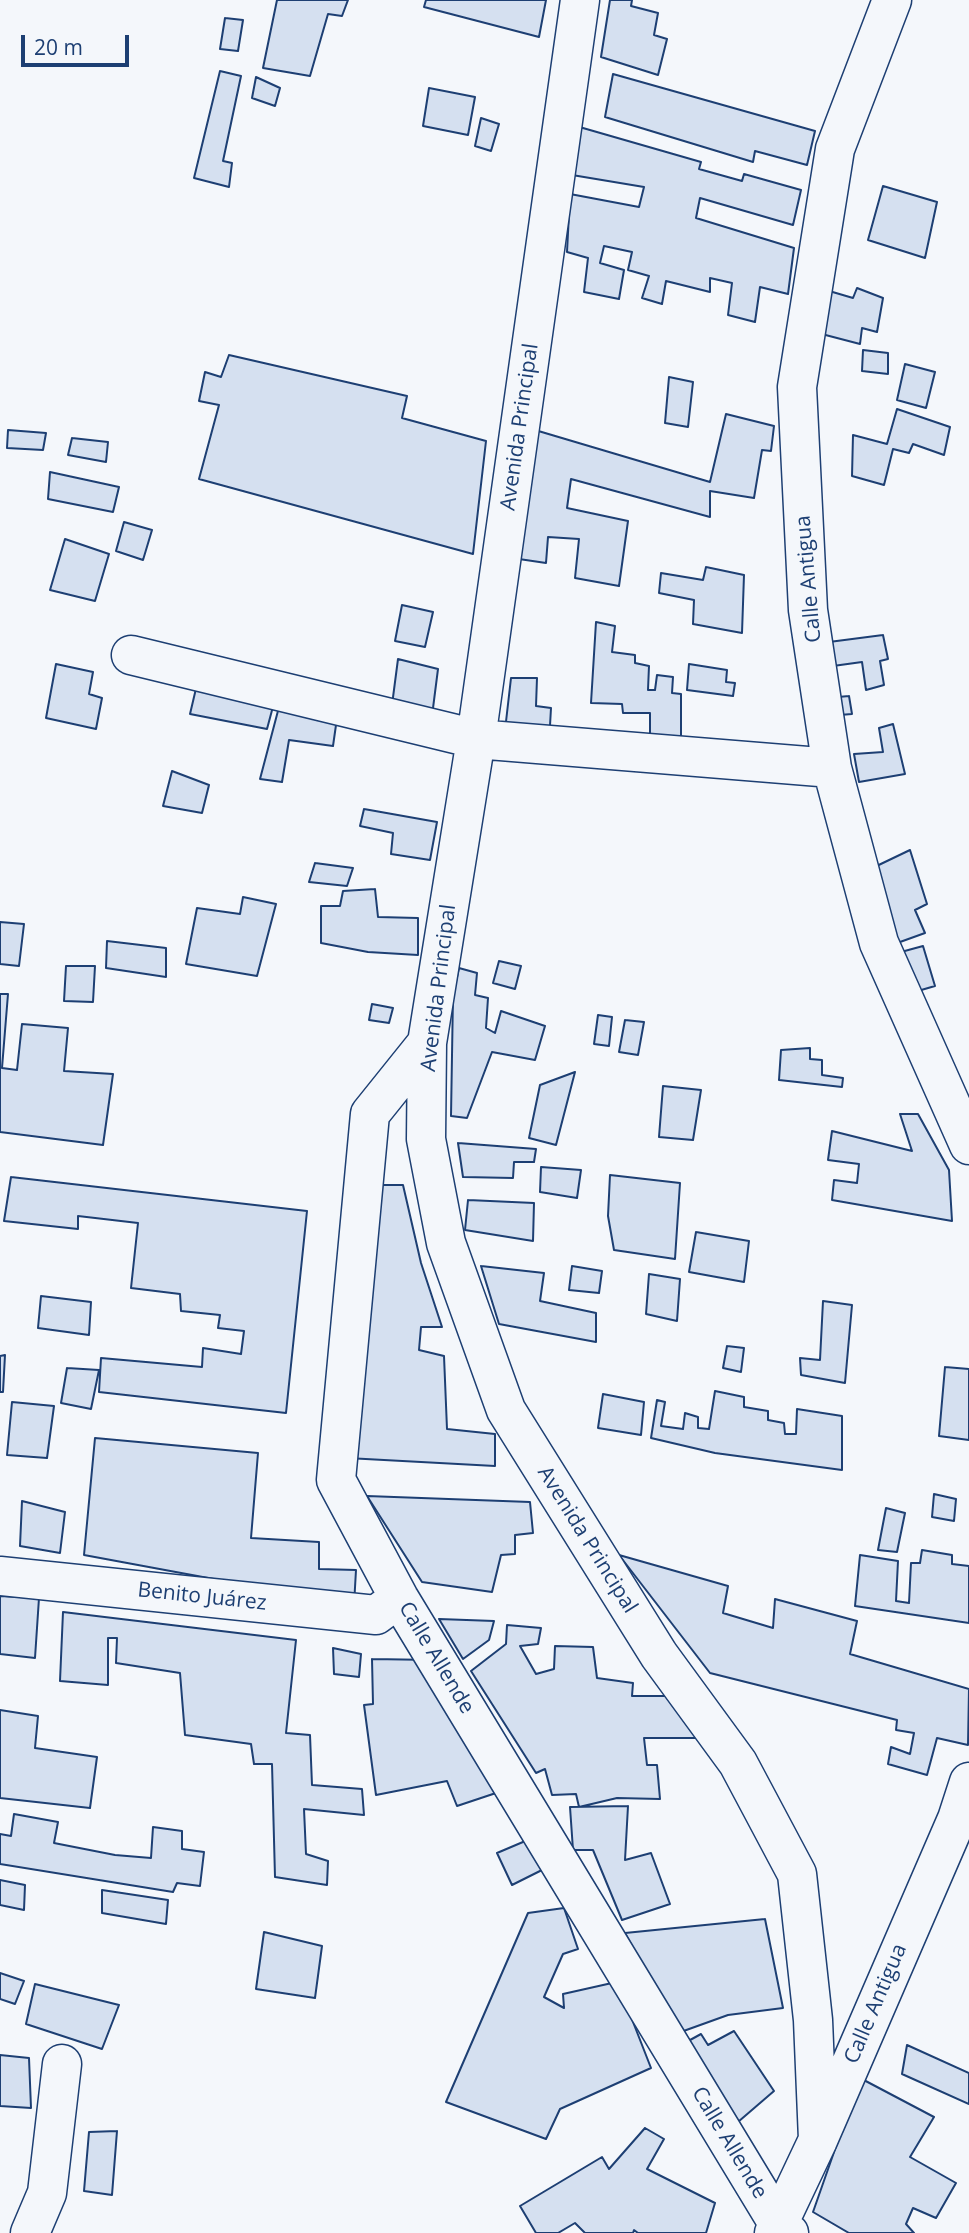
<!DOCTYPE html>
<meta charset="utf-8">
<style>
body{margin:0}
#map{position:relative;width:969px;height:2233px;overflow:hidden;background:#f4f7fb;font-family:"Open Sans",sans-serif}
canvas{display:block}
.scale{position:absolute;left:21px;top:35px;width:108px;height:32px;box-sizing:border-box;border:4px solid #1d3f73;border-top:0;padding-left:9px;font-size:21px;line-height:24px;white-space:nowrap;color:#1d3f73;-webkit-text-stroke:5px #f4f7fb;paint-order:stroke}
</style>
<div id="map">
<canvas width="969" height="2233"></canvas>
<div class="scale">20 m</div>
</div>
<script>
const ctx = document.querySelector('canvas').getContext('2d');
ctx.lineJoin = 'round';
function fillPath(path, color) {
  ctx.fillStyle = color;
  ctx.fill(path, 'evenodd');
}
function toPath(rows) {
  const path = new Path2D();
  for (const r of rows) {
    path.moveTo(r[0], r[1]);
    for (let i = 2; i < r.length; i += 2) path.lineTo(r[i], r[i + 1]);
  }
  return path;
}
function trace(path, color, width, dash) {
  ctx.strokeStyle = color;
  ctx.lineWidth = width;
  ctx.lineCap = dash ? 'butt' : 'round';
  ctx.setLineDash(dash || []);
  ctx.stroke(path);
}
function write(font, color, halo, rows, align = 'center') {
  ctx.font = font + ' "Open Sans",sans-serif';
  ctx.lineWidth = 5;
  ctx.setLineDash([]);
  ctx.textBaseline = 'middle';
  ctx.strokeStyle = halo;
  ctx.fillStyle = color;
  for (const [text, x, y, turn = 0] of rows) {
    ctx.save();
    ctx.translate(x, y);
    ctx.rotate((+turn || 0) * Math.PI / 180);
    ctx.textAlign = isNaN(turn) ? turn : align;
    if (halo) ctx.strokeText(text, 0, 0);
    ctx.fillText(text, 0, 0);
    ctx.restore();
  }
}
const building = toPath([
 [277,0,348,0,342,16,328,14,310,76,263,68,277,0],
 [426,0,546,0,539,37,424,7,426,0],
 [610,0,632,0,631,6,658,13,654,35,667,39,658,75,601,57,610,0],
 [225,18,243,20,238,51,220,49,225,18],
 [220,71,241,76,223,161,232,163,229,187,194,178,220,71],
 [613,74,815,131,807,165,755,151,753,162,605,117,613,74],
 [256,77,280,88,275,106,252,98,256,77],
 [429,88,475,97,468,135,423,126,429,88],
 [481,118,499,124,491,151,475,146,481,118],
 [576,126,701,162,699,169,742,181,744,174,801,190,793,225,700,198,696,218,794,248,788,294,760,287,755,322,728,315,732,283,710,278,710,292,666,281,662,304,642,298,649,276,628,270,632,252,604,246,600,263,624,270,619,299,584,292,588,258,567,252,570,194,639,207,644,187,572,175,576,126],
 [883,186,937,202,925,258,868,240,883,186],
 [819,288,853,298,857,288,883,298,877,332,862,328,860,344,814,332,819,288],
 [863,350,888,353,888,374,862,371,863,350],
 [229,355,407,396,402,418,486,441,473,554,199,479,219,405,199,401,205,372,221,377,229,355],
 [905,364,935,372,926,408,897,400,905,364],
 [669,377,693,382,688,427,665,423,669,377],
 [897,409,950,427,944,455,913,444,909,453,893,449,884,485,852,476,853,435,887,444,897,409],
 [726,414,774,426,771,451,762,450,754,498,710,491,710,517,571,479,567,508,628,521,619,586,575,578,579,539,548,537,546,563,519,559,535,430,710,482,726,414],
 [8,430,46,433,43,450,7,448,8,430],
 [72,438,108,442,106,462,68,455,72,438],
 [50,472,119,487,113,512,48,499,50,472],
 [124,522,152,530,143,560,116,551,124,522],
 [65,539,109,554,95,601,50,590,65,539],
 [706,567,744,575,742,633,693,624,694,600,659,593,661,573,703,580,706,567],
 [402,605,433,612,425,647,395,641,402,605],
 [596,622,615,626,612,652,635,655,635,663,649,666,648,690,655,690,657,675,673,677,672,693,681,694,681,753,650,747,650,713,623,713,622,704,591,703,596,622],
 [883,635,888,659,880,661,884,685,866,690,862,662,833,666,829,642,883,635],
 [398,659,438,669,432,716,392,705,398,659],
 [56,664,93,672,89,694,102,698,96,729,46,718,56,664],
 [689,664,727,670,726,682,735,683,733,696,687,690,689,664],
 [511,678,537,678,536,706,551,708,549,743,504,739,511,678],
 [198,680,275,699,267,729,190,714,198,680],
 [849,696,852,714,827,716,827,698,849,696],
 [279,707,337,718,333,746,289,740,282,782,260,779,279,707],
 [893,724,905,774,859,782,854,754,883,752,879,728,893,724],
 [172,771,209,785,202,813,163,806,172,771],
 [364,809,437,822,430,860,391,854,393,833,360,826,364,809],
 [910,850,927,904,915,910,925,933,900,942,901,952,923,946,935,986,904,995,862,873,910,850],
 [315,863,353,868,347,886,309,882,315,863],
 [375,889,378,917,418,918,418,955,368,952,321,943,321,906,340,906,343,891,375,889],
 [243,897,276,904,257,976,186,964,197,908,240,914,243,897],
 [0,922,24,924,19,966,0,964,0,922],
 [107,941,166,948,166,977,106,968,107,941],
 [499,961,521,966,515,989,493,983,499,961],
 [66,966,95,966,93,1002,64,1001,66,966],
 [459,968,477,973,475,995,488,998,486,1028,495,1033,501,1011,545,1026,535,1060,492,1052,467,1118,451,1116,453,995,459,968],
 [0,994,8,994,2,1068,17,1070,22,1024,68,1028,64,1071,113,1074,103,1145,0,1132,0,994],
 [372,1004,393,1008,389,1023,369,1020,372,1004],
 [598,1015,612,1017,609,1046,594,1044,598,1015],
 [625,1020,644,1022,638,1055,619,1052,625,1020],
 [810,1048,810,1059,822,1060,822,1075,843,1078,842,1087,779,1080,781,1050,810,1048],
 [575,1072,556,1145,529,1138,540,1085,575,1072],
 [663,1086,701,1090,693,1140,659,1137,663,1086],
 [900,1114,918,1114,949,1170,952,1221,832,1200,834,1180,857,1183,859,1164,828,1160,832,1131,912,1151,900,1114],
 [458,1143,536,1149,534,1162,514,1162,513,1178,463,1177,458,1143],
 [541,1167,581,1170,577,1198,540,1192,541,1167],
 [610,1175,680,1183,675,1259,614,1250,608,1216,610,1175],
 [11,1177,307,1211,286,1413,99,1392,101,1358,202,1367,203,1348,241,1354,244,1331,218,1328,220,1315,181,1311,180,1294,131,1288,138,1223,78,1216,78,1229,4,1221,11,1177],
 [369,1185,403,1185,421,1263,442,1327,421,1327,419,1350,444,1356,447,1429,495,1434,495,1466,347,1458,369,1185],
 [468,1200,534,1203,533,1241,465,1230,468,1200],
 [696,1232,749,1241,744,1282,689,1272,696,1232],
 [481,1266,544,1273,540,1301,596,1313,596,1342,499,1324,481,1266],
 [572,1266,602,1271,599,1293,569,1290,572,1266],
 [649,1274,680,1279,677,1321,646,1314,649,1274],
 [41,1296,91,1302,89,1335,38,1328,41,1296],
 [823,1301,852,1305,845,1383,801,1375,800,1358,820,1360,823,1301],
 [727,1346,744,1348,741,1372,723,1368,727,1346],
 [5,1355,3,1392,0,1392,0,1356,5,1355],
 [945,1367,969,1369,969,1440,939,1436,945,1367],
 [67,1368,99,1370,91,1409,61,1403,67,1368],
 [715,1391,744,1397,744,1407,768,1411,768,1420,784,1423,785,1434,796,1434,797,1409,842,1416,842,1470,715,1453,651,1438,657,1400,665,1402,661,1426,683,1429,685,1413,698,1417,698,1428,709,1429,715,1391],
 [603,1394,644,1402,641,1435,598,1428,603,1394],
 [12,1402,54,1406,47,1458,7,1455,12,1402],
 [95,1438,258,1453,251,1538,319,1542,319,1569,356,1570,354,1605,84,1555,95,1438],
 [934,1494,956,1499,954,1521,932,1517,934,1494],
 [367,1496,530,1502,533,1533,515,1535,515,1554,501,1555,492,1592,422,1582,367,1496],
 [22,1501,65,1512,60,1553,20,1546,22,1501],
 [886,1508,905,1513,897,1552,878,1550,886,1508],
 [922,1550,952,1555,952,1564,969,1566,969,1623,855,1606,860,1555,898,1561,896,1601,909,1603,911,1563,920,1563,922,1550],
 [619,1555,728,1586,723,1613,773,1628,775,1599,857,1621,850,1654,969,1689,968,1745,937,1738,927,1775,888,1764,891,1747,910,1754,914,1733,896,1730,897,1720,710,1673,619,1555],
 [0,1596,39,1598,35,1658,0,1654,0,1596],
 [63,1612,296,1640,286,1733,310,1735,312,1785,362,1789,364,1815,304,1809,306,1854,328,1861,327,1885,275,1877,272,1764,254,1764,251,1744,185,1735,180,1673,116,1663,117,1638,108,1638,108,1685,60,1681,63,1612],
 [439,1619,494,1621,489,1640,463,1659,439,1619],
 [507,1625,541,1628,538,1644,520,1646,536,1674,554,1669,555,1646,593,1647,597,1678,633,1683,632,1696,668,1696,697,1738,644,1738,647,1765,657,1765,660,1799,617,1798,579,1807,576,1794,552,1795,545,1769,536,1773,471,1671,506,1644,507,1625],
 [333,1648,361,1654,359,1677,334,1674,333,1648],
 [372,1659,433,1660,499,1792,457,1806,447,1781,376,1795,364,1705,373,1704,372,1659],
 [0,1710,38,1716,35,1748,97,1757,90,1808,0,1798,0,1710],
 [628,1806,625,1860,651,1853,670,1904,622,1920,593,1850,573,1850,570,1807,628,1806],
 [14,1814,58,1822,54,1843,115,1855,151,1858,153,1827,182,1831,182,1849,204,1852,200,1886,177,1883,173,1892,0,1864,0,1834,11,1836,14,1814],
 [530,1839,544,1869,512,1885,497,1853,530,1839],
 [0,1880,25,1885,24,1910,0,1905,0,1880],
 [102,1890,168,1900,166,1924,102,1913,102,1890],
 [564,1908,578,1949,563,1954,544,1997,564,2008,563,1994,612,1983,626,2004,651,2068,560,2109,546,2139,446,2102,528,1913,564,1908],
 [765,1919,783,2008,728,2015,678,2033,625,1933,765,1919],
 [264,1932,322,1946,315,1998,256,1989,264,1932],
 [0,1973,24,1981,15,2004,0,1999,0,1973],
 [35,1984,119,2005,102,2049,26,2024,35,1984],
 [734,2031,774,2091,731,2128,681,2045,701,2034,708,2045,734,2031],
 [907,2045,969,2073,969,2104,902,2074,907,2045],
 [0,2055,29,2058,31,2108,0,2106,0,2055],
 [860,2078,934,2117,910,2157,956,2183,936,2218,913,2208,906,2224,914,2233,849,2233,813,2212,860,2078],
 [645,2128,664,2139,647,2169,715,2203,706,2233,638,2233,634,2230,633,2233,585,2233,575,2223,558,2233,536,2233,520,2206,602,2157,609,2169,645,2128],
 [117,2131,112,2195,84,2191,89,2132,117,2131]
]);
fillPath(building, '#d5e0f0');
trace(building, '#1d3f73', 2);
const minor = toPath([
 [580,0,476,739,427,1043,426,1139,446,1243,506,1410,659,1655,738,1763,797,1874,813,2020,818,2140],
 [892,0,835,149,797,387,808,610,832,768,879,943,969,1145],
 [131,655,476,739,832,768],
 [427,1043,370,1114,336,1480,399,1598,779,2225,789,2233],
 [0,1576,376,1615,399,1598],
 [30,2233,47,2193,62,2064],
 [774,2233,818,2140,957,1819,969,1782]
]);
trace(minor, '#1d3f73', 41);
trace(minor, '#f4f7fb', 38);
write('21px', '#1d3f73', '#f4f7fb', [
 ["Avenida Principal",520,427,-82],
 ["Calle Antigua",809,579,-95],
 ["Avenida Principal",439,988,-83],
 ["Avenida Principal",587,1540,58],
 ["Benito Juárez",202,1597,6],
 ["Calle Allende",436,1658,59],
 ["Calle Antigua",876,2004,-67],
 ["Calle Allende",729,2143,59]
]);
</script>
